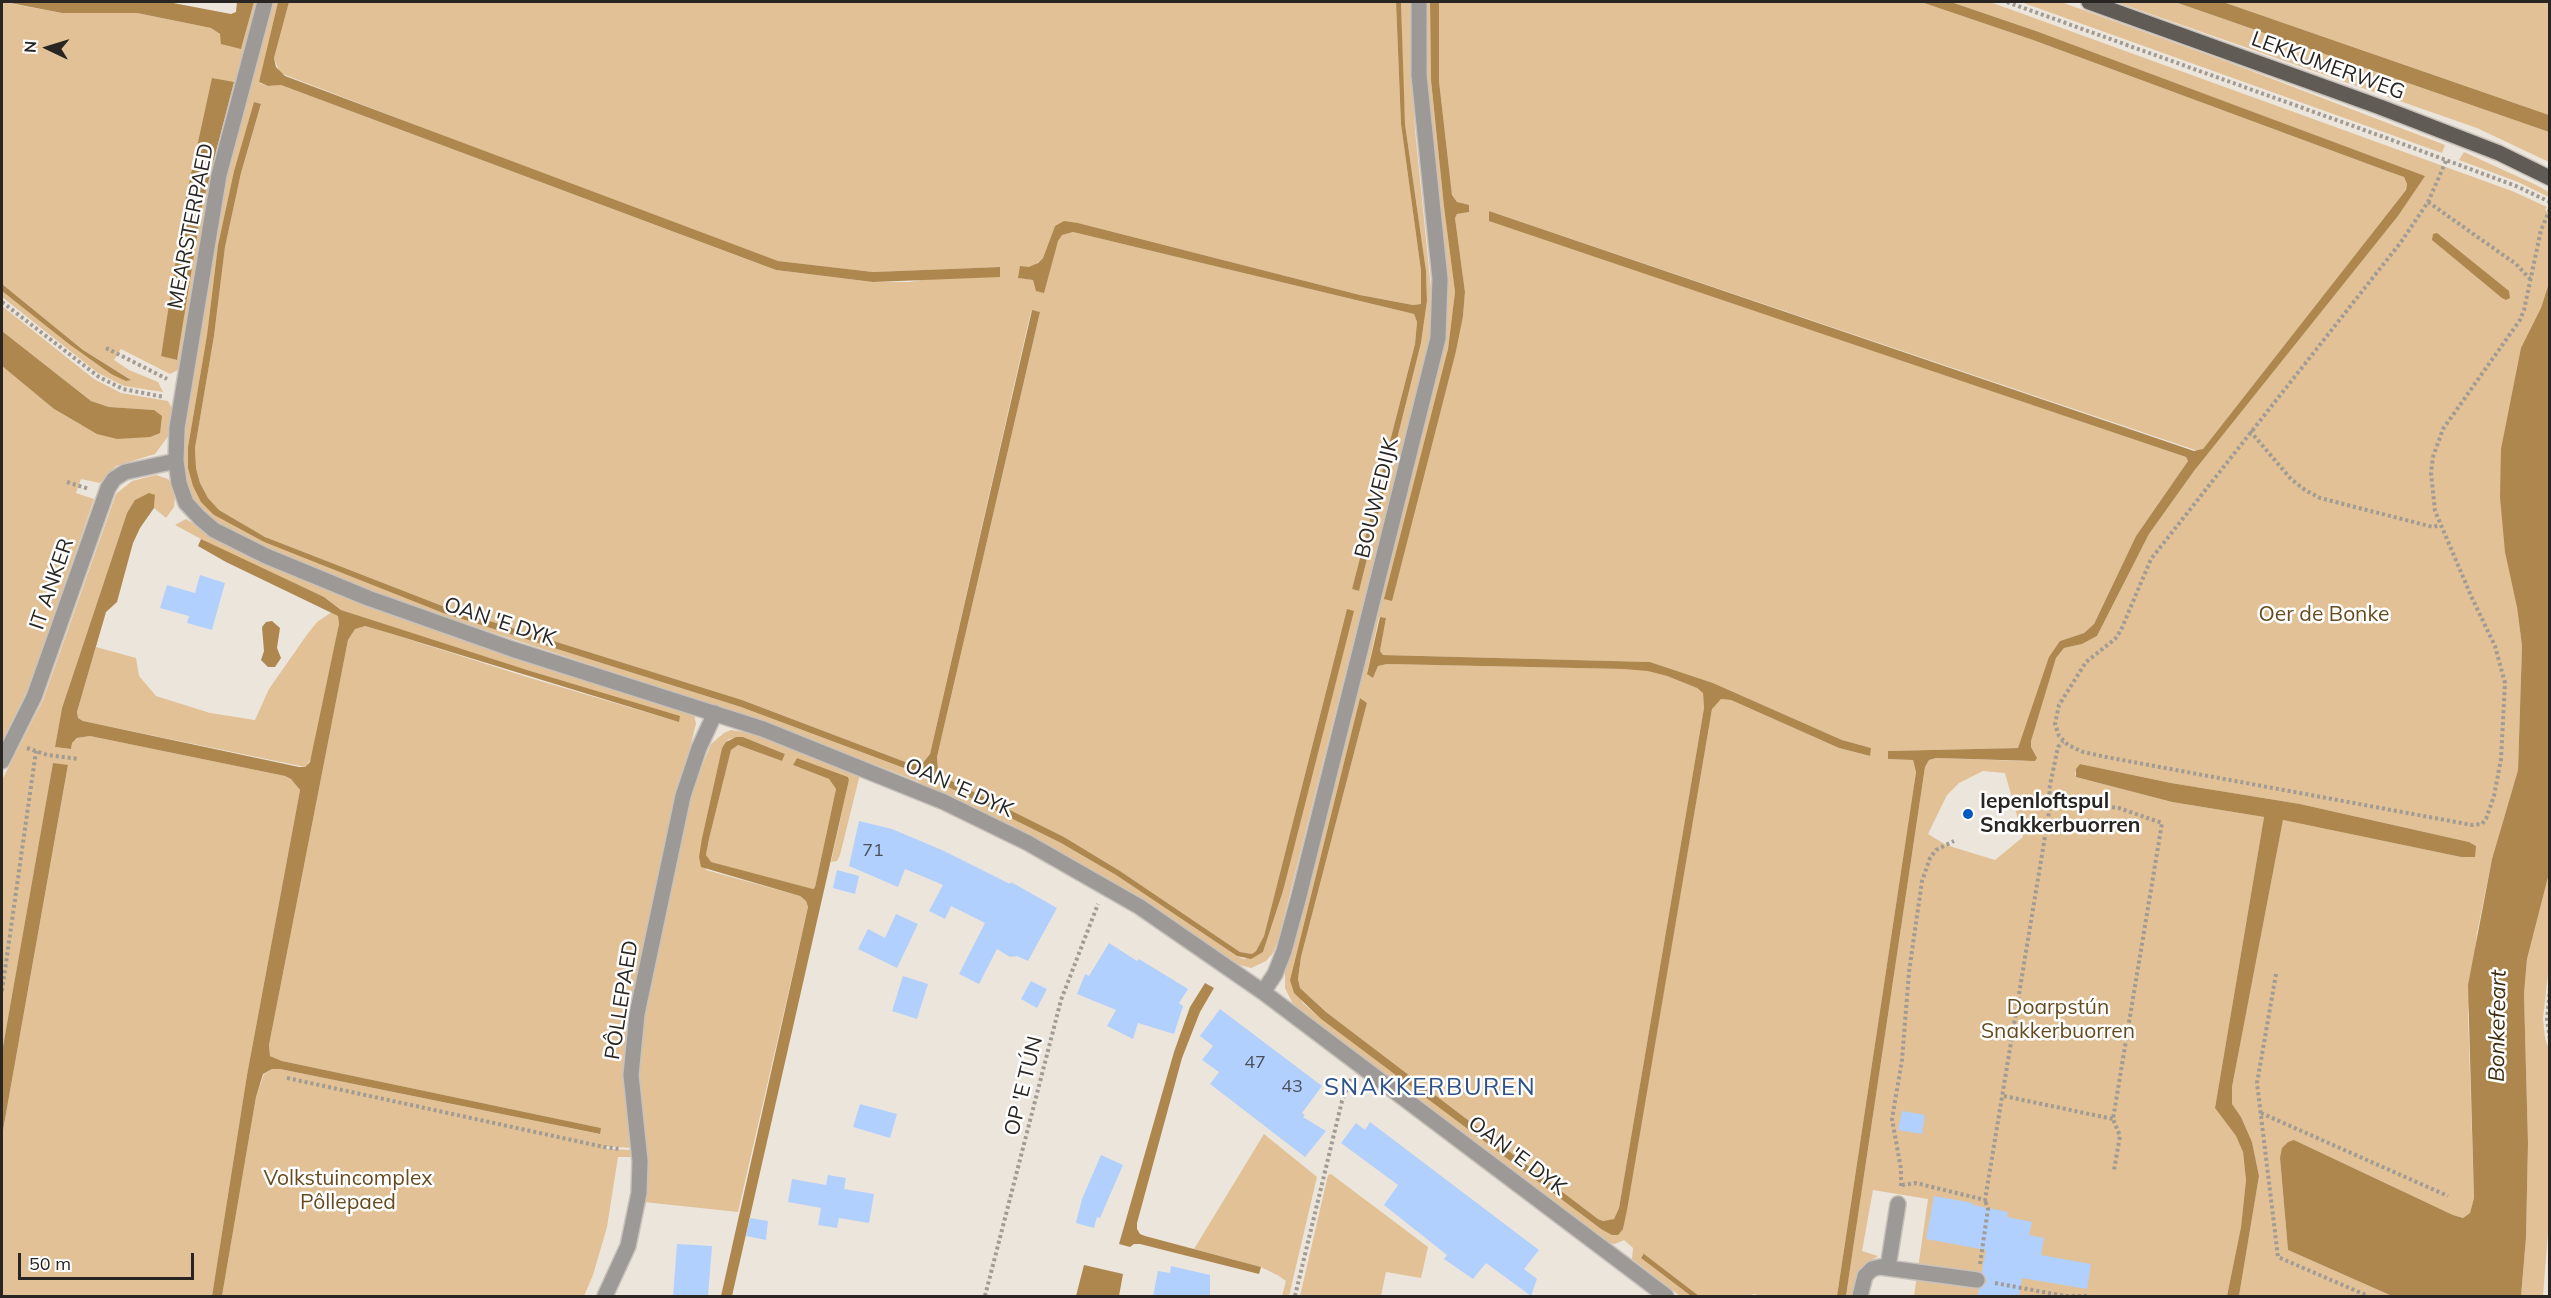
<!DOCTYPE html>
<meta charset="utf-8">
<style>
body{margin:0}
#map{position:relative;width:2551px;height:1298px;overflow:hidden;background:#ece5dc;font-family:Mulish,sans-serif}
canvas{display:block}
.frame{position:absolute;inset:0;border:3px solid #282522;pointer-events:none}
.north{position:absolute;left:18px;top:18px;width:60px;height:60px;-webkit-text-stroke:4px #fff;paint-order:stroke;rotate:274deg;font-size:16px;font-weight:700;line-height:24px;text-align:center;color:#282522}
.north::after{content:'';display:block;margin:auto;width:21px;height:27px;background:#282522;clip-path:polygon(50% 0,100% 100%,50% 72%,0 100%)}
.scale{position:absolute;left:18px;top:1253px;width:176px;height:27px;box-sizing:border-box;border:3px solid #282522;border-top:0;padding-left:8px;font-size:18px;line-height:21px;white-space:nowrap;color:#282522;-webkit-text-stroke:4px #fff;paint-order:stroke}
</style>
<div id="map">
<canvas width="2551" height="1298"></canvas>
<div class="frame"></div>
<div class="north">N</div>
<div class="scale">50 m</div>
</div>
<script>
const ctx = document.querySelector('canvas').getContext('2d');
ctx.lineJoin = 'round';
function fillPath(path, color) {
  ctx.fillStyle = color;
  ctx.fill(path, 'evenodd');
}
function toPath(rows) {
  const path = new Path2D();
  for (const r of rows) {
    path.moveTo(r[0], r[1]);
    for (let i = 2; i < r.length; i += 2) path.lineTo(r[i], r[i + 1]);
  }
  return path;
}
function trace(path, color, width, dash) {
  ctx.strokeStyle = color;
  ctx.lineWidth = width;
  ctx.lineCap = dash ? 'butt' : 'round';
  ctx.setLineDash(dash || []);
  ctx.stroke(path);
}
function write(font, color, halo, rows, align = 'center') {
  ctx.font = font + ' Mulish,sans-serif';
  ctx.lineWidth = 5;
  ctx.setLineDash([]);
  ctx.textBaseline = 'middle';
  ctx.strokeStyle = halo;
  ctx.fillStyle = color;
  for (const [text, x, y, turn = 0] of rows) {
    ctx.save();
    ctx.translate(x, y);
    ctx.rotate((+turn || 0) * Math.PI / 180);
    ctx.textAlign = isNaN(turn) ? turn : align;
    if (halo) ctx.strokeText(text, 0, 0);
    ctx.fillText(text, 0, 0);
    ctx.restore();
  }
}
fillPath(toPath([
 [2,2,62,13,137,13,211,28,241,49,254,2,259,2,180,369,170,374,121,349,114,360,129,370,158,382,163,392,124,386,98,373,2,297,2,291,111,374,130,379,83,350,2,284],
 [213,78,234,83,202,206,176,360,161,355],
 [271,2,278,2,259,83,268,86,281,85,776,270,873,282,909,282,1000,267,873,272,778,261,653,216,280,73,274,58,289,2,1396,2,1401,124,1421,271,1421,304,1413,305,1360,295,1078,223,1064,222,1055,226,1043,258,1019,278,1033,280,1036,288,1058,241,1061,235,1073,232,1414,314,1417,322,1415,344,1352,589,1359,591,1421,343,1427,301,1426,271,1405,124,1403,80,1401,2,1410,2,1415,130,1431,289,1430,337,1278,941,1273,953,1266,961,1251,968,1233,963,917,781,764,722,370,592,268,551,218,524,205,514,194,501,187,488,183,475,181,444,226,176],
 [254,103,261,105,241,173,225,247,214,336,195,448,196,468,200,483,208,498,219,510,265,537,445,607,742,700,908,763,922,764,930,754,1031,311,1040,312,937,757,938,770,942,776,1064,837,1120,871,1240,952,1252,954,1256,951,1264,936,1347,609,1283,891,1263,952,1244,959,1237,956,1116,875,1061,843,928,777,741,707,443,613,264,542,214,515,188,468,188,447,207,335,218,245,234,171],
 [1425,2,1430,2,1431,80,1444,207,1455,292,1448,349,1391,600,1463,316,1465,292,1455,218,1457,214,1469,212,1469,206,1457,202,1452,195,1439,81,1439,2,1921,2,2033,40,2387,171,2404,177,2407,184,2406,190,2203,449,2198,451,1489,211,1489,220,2180,455,2186,457,2188,461,2136,536,2094,624,2084,633,2060,641,2018,748,1888,751,1888,759,1913,760,1916,772,1837,1296,1763,1296,1754,1294,1748,1296,1699,1296,1643,1254,1641,1258,1691,1296,1680,1296,1632,1259,1633,1248,1624,1240,1615,1244,1610,1243,1293,1004,1285,988,1285,968,1446,335,1447,279,1426,74],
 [1379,617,1386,618,1380,651,1383,655,1650,662,1713,683,1842,740,1871,748,1869,756,1839,748,1731,700,1721,699,1715,703,1712,709,1623,1229,1601,1229,1321,1019,1303,1003,1290,980,1360,698,1367,703,1301,957,1298,979,1300,988,1326,1012,1598,1219,1603,1221,1614,1219,1619,1208,1704,708,1703,692,1697,688,1667,676,1648,670,1623,669,1387,664,1378,666,1373,678,1367,673],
 [1951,2,1990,2,2512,191,2547,207,2545,210,2549,213,2549,283,2541,308,2517,607,2522,646,2518,770,2492,859,2477,933,2468,1013,2474,1198,2470,1213,2463,1218,2453,1215,2294,1140,2280,1158,2288,1250,2392,1296,2239,1296,2259,1176,2252,1142,2241,1117,2232,1104,2232,1087,2242,1034,2283,820,2461,857,2476,846,2469,842,2300,804,2171,783,2080,764,2075,773,2076,777,2172,802,2264,817,2215,1108,2236,1136,2243,1151,2246,1180,2241,1227,2227,1296,1914,1296,1928,1199,1873,1190,1862,1251,1878,1256,1861,1268,1854,1296,1846,1296,1925,767,1929,760,1936,758,2023,761,2037,758,2031,747,2030,741,2056,658,2064,648,2082,644,2097,636,2149,534,2194,471,2398,216,2424,176,2036,31],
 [1983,771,2005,773,2023,837,1995,860,1946,845,1928,834,1947,795,1959,783],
 [2021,2,2061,2,2228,62,2445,145,2442,153],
 [2116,2,2175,2,2549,132,2549,162,2477,128],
 [2223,2,2549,2,2549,115],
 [2464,152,2534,184,2549,192,2549,197,2518,182,2459,160],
 [2,306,94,379,121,393,168,401,173,410,169,435,155,454,116,466,100,483,81,479,76,493,94,499,40,656,26,693,2,742,2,366,54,409,81,425,154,410,109,407,91,401,2,331],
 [156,475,168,479,172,484,175,497,174,507,166,518,154,508,155,495,127,513,62,708,55,747,71,749,72,743,78,738,90,736,285,776,291,779,300,790,247,1075,212,1296,2,1296,2,1136,68,766,53,764,2,1052,2,780,43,700,116,494,132,481],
 [186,519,200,528,694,713,696,724,678,794,638,977,632,1148,604,1146,605,1149,632,1150,633,1157,618,1157,607,1227,593,1275,584,1296,222,1296,256,1097,264,1074,272,1069,280,1069,599,1134,601,1128,282,1061,270,1056,269,1045,348,640,355,628,365,626,389,633,527,677,679,722,341,610,324,597,231,555,175,525],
 [332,612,338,616,339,624,314,755,305,767,83,721,78,718,77,712,96,647,136,658,139,676,156,696,210,713,255,720,269,689,306,636,317,622],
 [731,730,757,734,860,774,840,855,837,861,831,862,849,780,848,777,797,758,793,765,829,779,836,789,815,887,812,889,710,862,706,855,709,839,731,750,738,745,782,761,785,754,743,737,729,739,722,748,702,838,706,870,800,896,806,901,808,907,738,1212,644,1202,637,1075,642,1015,689,799,711,744,724,733],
 [2549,869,2550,955,2543,1019,2545,1038,2550,1053,2549,1219,2543,1296,2521,1296,2526,1238,2528,1143,2524,994,2527,959],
 [1264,1134,1317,1177,1289,1296,1282,1296,1286,1281,1279,1276,1261,1267,1194,1249],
 [1331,1174,1428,1247,1421,1278,1386,1272,1381,1296,1300,1296,1328,1175]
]), '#e1c195');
fillPath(toPath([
 [5,2,168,2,231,14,236,12,237,2,254,2,241,49,221,44,220,34,211,28,137,13,62,13],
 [278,2,289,2,274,58,276,67,285,76,778,261,873,272,1000,267,1000,277,873,282,776,270,281,85,268,86,259,82],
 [1396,2,1401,2,1405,124,1426,271,1427,301,1421,343,1359,591,1352,589,1415,344,1417,322,1414,314,1073,232,1062,235,1058,241,1044,293,1036,291,1033,280,1018,278,1020,266,1029,267,1038,263,1043,258,1055,226,1064,221,1078,223,1360,295,1413,305,1421,304,1421,271,1401,124],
 [1430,2,1439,2,1439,81,1452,195,1457,202,1469,205,1469,212,1457,214,1455,218,1465,292,1463,316,1456,351,1392,601,1384,599,1448,349,1455,292,1444,207,1431,80],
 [1921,2,1951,2,2036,31,2425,176,2398,216,2194,471,2149,534,2097,636,2082,644,2064,648,2056,658,2031,741,2031,747,2037,758,2035,761,1936,758,1929,760,1925,767,1846,1296,1837,1296,1916,772,1913,760,1888,759,1888,751,2018,748,2049,657,2060,641,2084,633,2094,624,2136,536,2188,461,2186,457,2180,455,1489,221,1489,211,2194,451,2203,449,2406,190,2407,184,2404,177,2387,171,2033,40],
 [2175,2,2223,2,2549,115,2549,132],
 [212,78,234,82,202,206,177,360,161,356,185,202],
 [254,102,261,104,241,173,225,247,214,336,195,448,196,468,200,483,208,498,219,510,265,537,445,607,742,700,908,763,922,764,930,754,1032,310,1040,312,937,757,938,770,942,776,1064,837,1120,871,1240,952,1252,954,1256,951,1264,936,1347,609,1354,611,1283,891,1263,952,1251,959,1237,956,1116,875,1061,843,928,777,741,707,443,613,264,542,214,515,201,502,193,486,188,468,188,447,207,335,218,245,234,171],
 [2437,233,2509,291,2510,298,2506,300,2502,298,2432,240,2433,234],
 [2549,283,2550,869,2527,959,2524,994,2528,1143,2526,1238,2521,1296,2392,1296,2288,1250,2280,1158,2282,1148,2288,1142,2294,1140,2453,1215,2463,1218,2470,1213,2474,1198,2468,985,2492,859,2518,770,2522,646,2517,607,2505,552,2500,497,2501,449,2521,348,2541,308],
 [2,284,83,350,131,380,126,381,111,374,69,344,2,291],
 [2,331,91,401,109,407,154,410,162,416,160,433,150,437,117,439,97,434,54,409,2,366],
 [149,493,155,495,154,508,140,528,133,543,117,602,106,612,77,712,78,718,83,721,299,767,305,767,310,762,339,624,338,616,226,562,198,546,201,539,324,597,341,610,530,671,680,716,679,722,389,633,365,626,355,629,348,640,269,1045,270,1056,282,1061,601,1128,600,1134,280,1069,272,1069,263,1074,256,1097,222,1296,212,1296,247,1075,300,790,291,779,285,776,90,736,77,738,72,743,71,749,55,747,62,708,127,513,135,500],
 [1380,617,1386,618,1380,651,1383,655,1650,662,1713,683,1842,740,1871,748,1870,756,1839,748,1731,700,1721,699,1712,709,1627,1210,1623,1229,1618,1235,1612,1235,1601,1229,1321,1019,1294,993,1290,980,1360,698,1367,703,1301,957,1298,979,1300,988,1326,1012,1598,1219,1603,1221,1614,1219,1619,1208,1704,708,1703,693,1697,688,1667,676,1648,671,1623,669,1387,664,1378,666,1373,678,1367,674],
 [272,621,280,628,277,648,281,658,275,667,268,667,261,660,264,651,262,627,266,622],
 [736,737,743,737,785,754,782,761,738,745,731,750,709,839,706,855,711,862,813,889,815,887,836,789,829,779,793,765,797,758,848,777,849,780,732,1296,721,1296,808,907,806,901,800,896,701,867,699,857,702,838,722,748,726,742],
 [53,763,68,765,2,1136,2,1052],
 [2080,764,2171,783,2300,804,2469,842,2476,846,2475,857,2461,857,2283,820,2232,1087,2232,1104,2241,1117,2252,1142,2259,1176,2239,1296,2227,1296,2241,1227,2246,1180,2243,1152,2236,1136,2215,1108,2264,817,2172,802,2076,777,2076,769],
 [1205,983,1214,988,1200,1012,1182,1058,1137,1223,1137,1229,1140,1234,1145,1236,1261,1267,1259,1274,1140,1244,1134,1244,1130,1247,1119,1244,1174,1052,1190,1007],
 [1644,1253,1644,1254,1699,1296,1691,1296,1641,1258],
 [1084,1265,1123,1274,1119,1296,1076,1296]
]), '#ae874e');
fillPath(toPath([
 [200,575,225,583,212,630,187,623,189,616,160,608,167,585,195,593],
 [859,821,892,829,942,850,1010,884,1011,882,1057,908,1028,961,1017,956,1010,957,997,949,979,984,959,974,985,923,951,906,945,919,929,911,943,885,905,869,898,887,849,866],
 [837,870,859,876,855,894,833,888],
 [896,914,918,924,897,968,858,949,868,929,885,938],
 [1109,943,1137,961,1139,959,1188,989,1179,1003,1183,1006,1174,1034,1138,1023,1133,1039,1107,1026,1116,1010,1077,994,1085,974,1089,976],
 [903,976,928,984,917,1019,892,1011],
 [1031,981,1047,989,1037,1008,1021,999],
 [1220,1009,1322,1086,1302,1113,1305,1115,1303,1117,1326,1131,1305,1157,1210,1084,1219,1072,1202,1060,1213,1046,1200,1036],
 [860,1104,897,1114,890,1138,853,1127],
 [1902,1111,1925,1115,1922,1134,1898,1130],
 [1370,1122,1539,1250,1524,1269,1537,1279,1531,1296,1486,1263,1473,1279,1444,1259,1447,1255,1384,1205,1398,1185,1341,1143,1356,1123,1365,1130],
 [1101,1155,1123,1165,1100,1218,1097,1217,1094,1228,1076,1223,1082,1199],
 [828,1175,846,1178,844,1189,874,1194,869,1223,839,1218,837,1228,818,1225,821,1208,788,1202,792,1179,826,1185],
 [1934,1196,1973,1203,1973,1205,2008,1212,2007,1217,2032,1222,2029,1235,2044,1238,2041,1255,2091,1264,2087,1289,2022,1278,2019,1296,1978,1296,1979,1289,1987,1282,1982,1272,1986,1250,1926,1239],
 [750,1218,768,1221,766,1240,746,1236],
 [677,1244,712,1246,708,1296,673,1296],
 [1171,1266,1210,1275,1210,1295,1153,1296,1158,1271,1170,1273]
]), '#b2d0fd');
const minor = toPath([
 [265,2,219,175,177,428,176,461,179,483,186,503,200,518,214,530,266,556,368,598,512,649,763,729,944,802,1028,843,1140,907,1263,992,1666,1296],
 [2,761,34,697,108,488,114,479,125,472,176,461],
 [1263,992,1275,974,1284,951,1299,896,1438,338,1440,279,1419,75,1419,2],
 [1888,1267,1898,1204],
 [605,1296,628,1246,639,1193,640,1161,631,1075,637,1014,683,796,699,748,715,713],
 [1860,1296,1865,1276,1872,1269,1880,1267,1977,1280]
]);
const major = toPath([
 [2089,2,2380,107,2499,153,2550,178]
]);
trace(minor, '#c9c2bb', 18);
trace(major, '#c9c2bb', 18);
trace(toPath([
 [2007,2,2381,136,2516,186,2550,202],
 [2446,161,2428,202,2401,242,2151,559,2121,630,2115,639,2086,662,2059,705,2055,724,2059,736,2068,745,2083,752,2106,757,2472,825,2482,824,2486,819,2494,796,2501,759,2505,683,2495,646,2472,598,2435,511,2431,473,2433,457,2443,429,2520,320,2524,310,2541,230,2550,209],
 [2428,202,2516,264,2530,279],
 [2,302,99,377,123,389,164,397],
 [106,348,167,379],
 [2250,431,2291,479,2305,490,2320,498,2433,527,2440,525],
 [67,482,89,489],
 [27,748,47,755,79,759],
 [2051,800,2049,790,2058,747,2063,741],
 [2276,974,2257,1083,2278,1257,2368,1296],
 [2550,988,2547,1019,2550,1040],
 [2,991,36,751],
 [287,1078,604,1147,620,1149],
 [2004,1096,2113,1119],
 [2261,1113,2448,1196],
 [1902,1185,1916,1183,1985,1200,2051,800,2119,808,2162,823,2113,1119,2120,1136,2114,1170],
 [1901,1186,1901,1169,1892,1119,1902,1060,1909,972,1922,881,1930,858,1936,850,1954,841],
 [2549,1257,2550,1257],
 [1980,1264,1988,1209,1985,1200],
 [1995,1283,2065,1296,2090,1296],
 [985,1296,1061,1000,1098,904],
 [1295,1296,1342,1101,1351,1079]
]), '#a09b94', 4, [3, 3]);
trace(minor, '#9c9996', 15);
trace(major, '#605b54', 15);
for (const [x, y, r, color] of [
 [1968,814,6,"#0259c2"]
]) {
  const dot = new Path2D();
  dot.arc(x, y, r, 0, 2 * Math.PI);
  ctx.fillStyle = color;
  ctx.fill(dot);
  trace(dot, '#fff', 2);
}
write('18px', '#4a5059', null, [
 ["71",873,851],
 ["47",1255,1063],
 ["43",1292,1087]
]);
write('21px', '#282522', '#fff', [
 ["LEKKUMERWEG",2328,66,20],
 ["MEARSTERPAED",191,226,-79],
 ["BOUWEDIJK",1377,498,-76],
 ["IT ANKER",52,584,-71],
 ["OAN 'E DYK",500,622,18],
 ["OAN 'E DYK",959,788,24],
 ["PÔLLEPAED",622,1000,-81],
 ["OP 'E TÚN",1024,1086,-76],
 ["OAN 'E DYK",1517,1156,37]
]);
write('21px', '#674b1f', '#fff', [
 ["Oer de Bonke",2324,615],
 ["Doarpstún",2058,1008],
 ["Snakkerbuorren",2058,1032],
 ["Volkstuincomplex",348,1179],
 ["Pôllepaed",348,1203]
]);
write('bold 21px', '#282522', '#fff', [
 ["Iepenloftspul",1980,802],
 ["Snakkerbuorren",1980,826]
], 'left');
write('italic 22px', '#3d2c12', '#fff', [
 ["Bonkefeart",2498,1026,-89]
]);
ctx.letterSpacing = '1.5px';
write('24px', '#2d5188', '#fff', [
 ["SNAKKERBUREN",1430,1088]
]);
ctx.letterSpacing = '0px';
</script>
